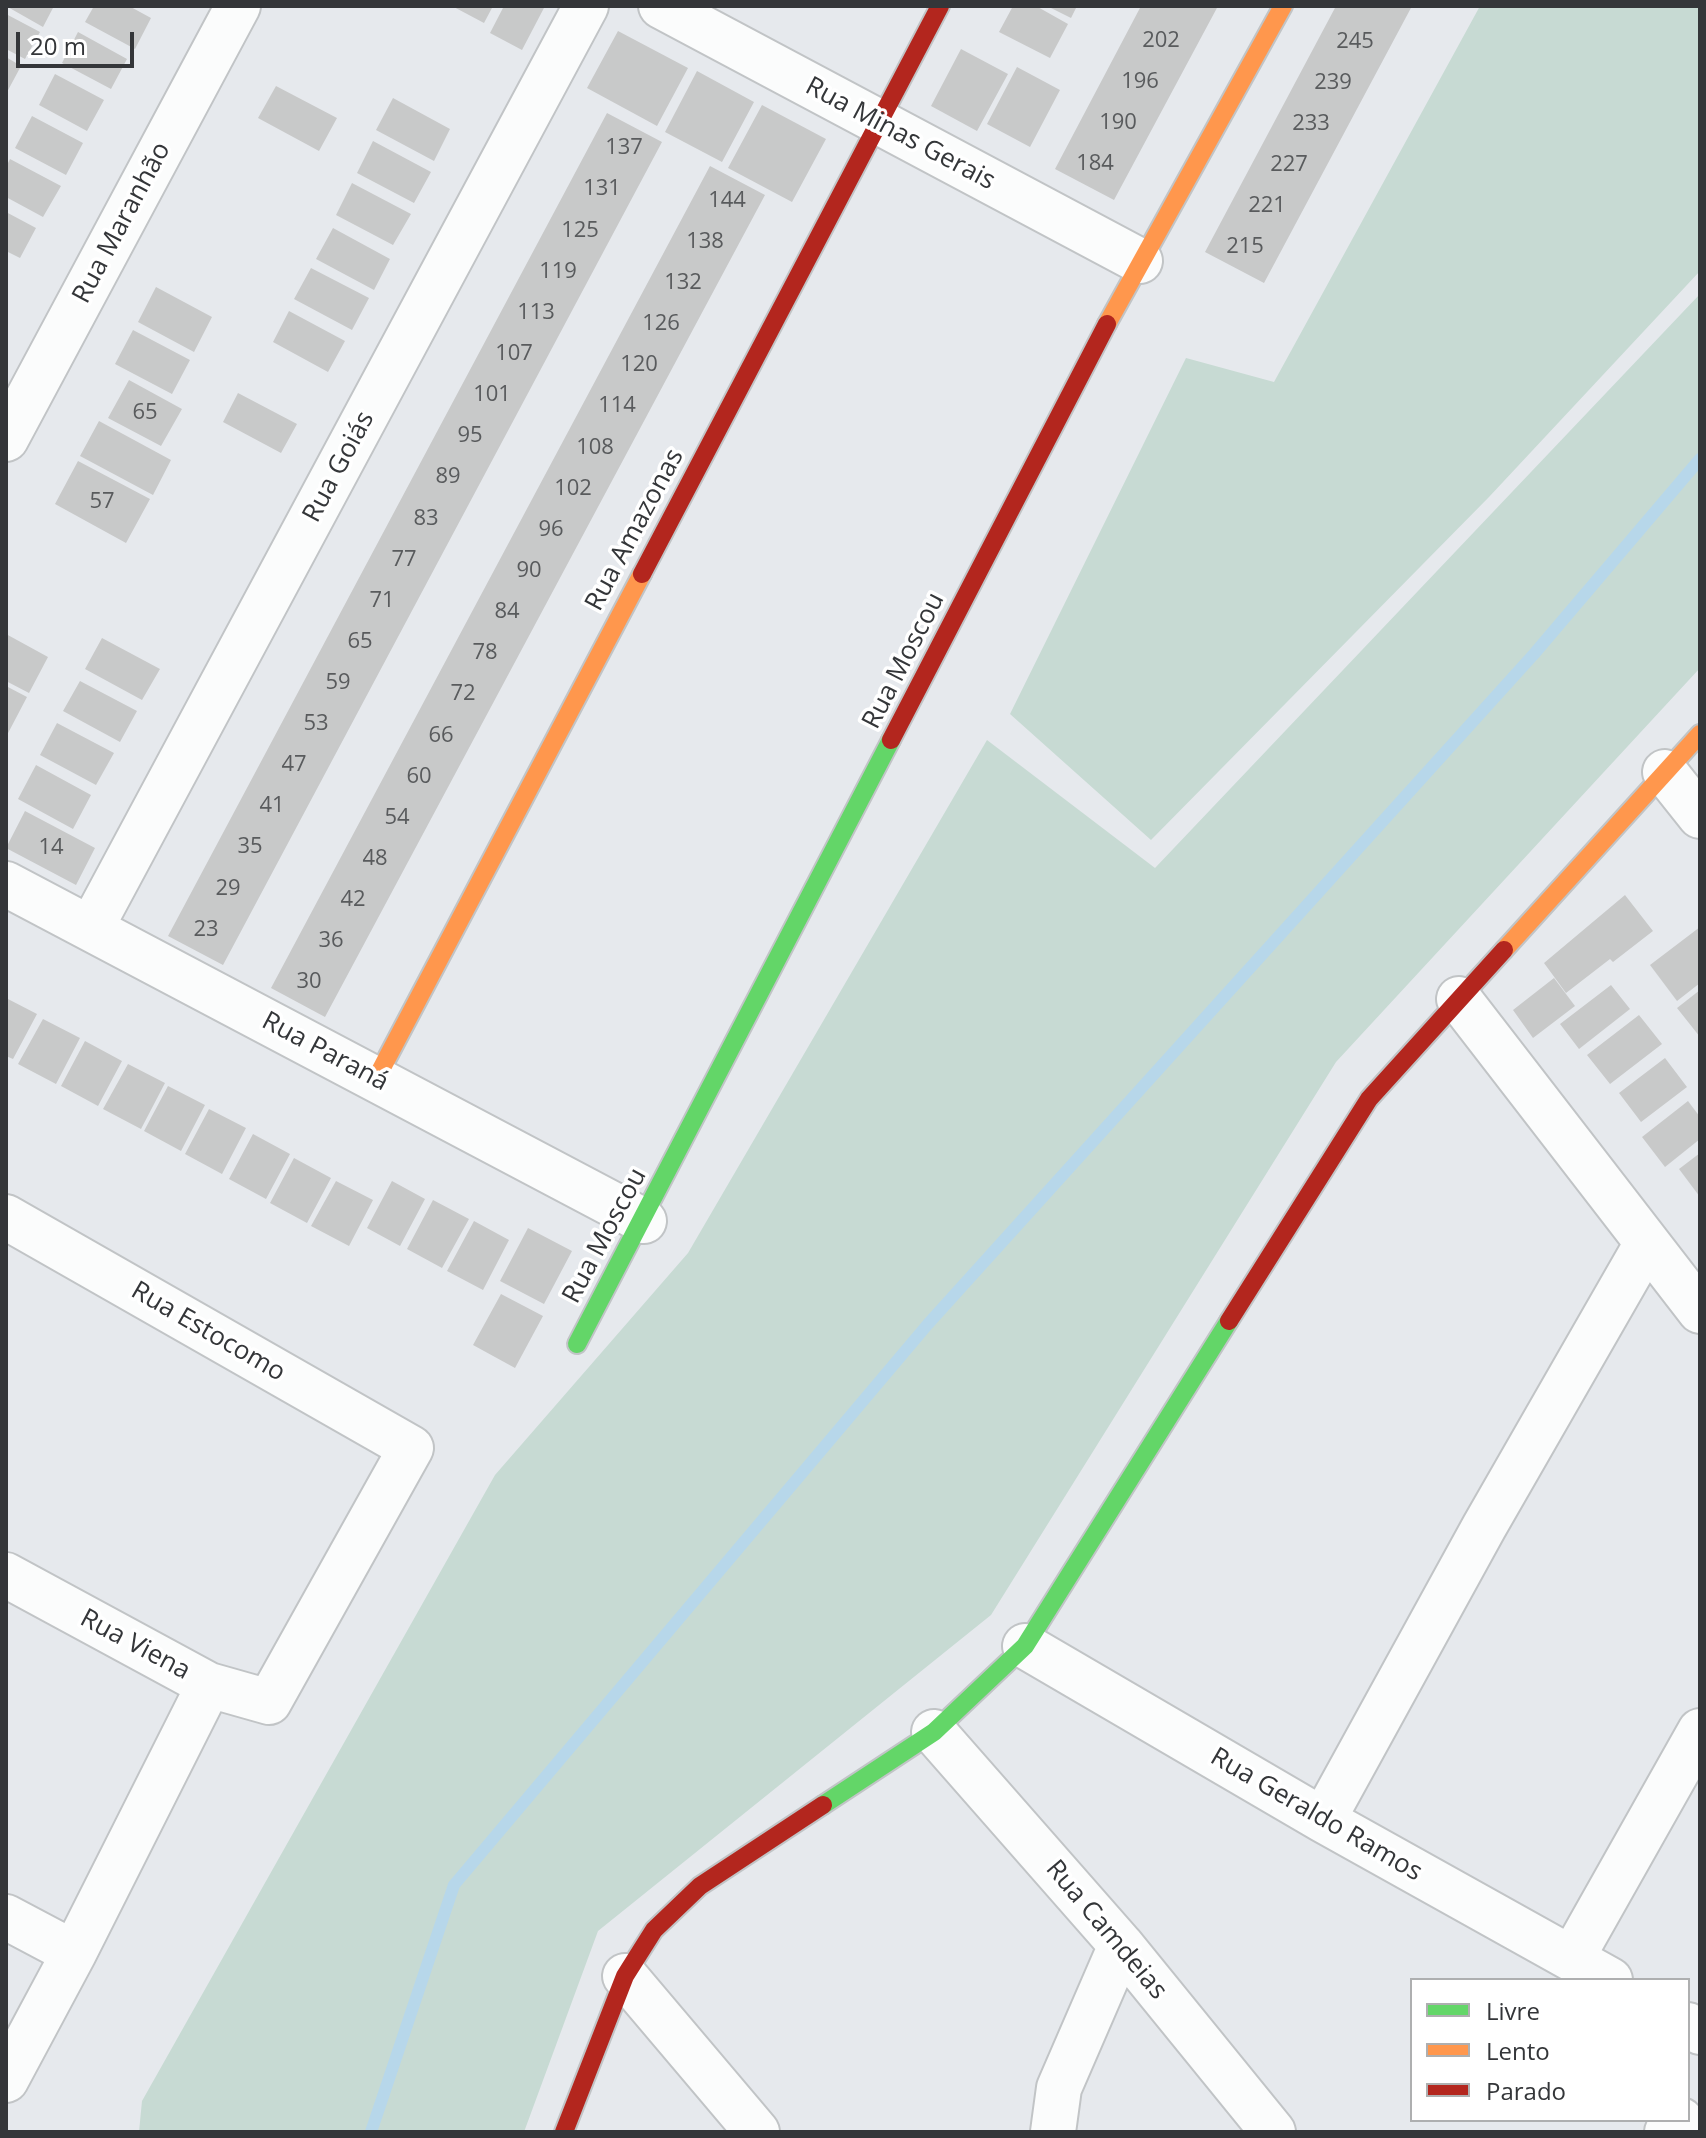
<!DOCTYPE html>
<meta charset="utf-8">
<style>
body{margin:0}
#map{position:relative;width:1706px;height:2138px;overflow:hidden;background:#e6e9ed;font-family:"Open Sans",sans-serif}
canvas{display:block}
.frame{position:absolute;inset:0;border:8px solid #343639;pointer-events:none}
.legend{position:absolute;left:1410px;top:1978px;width:280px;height:144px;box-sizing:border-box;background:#fff;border:2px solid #aeafb0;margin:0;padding:10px 14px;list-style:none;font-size:24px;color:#343639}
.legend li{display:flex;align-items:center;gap:16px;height:40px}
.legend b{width:40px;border:2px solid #aeafb0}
.scale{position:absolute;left:16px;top:32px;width:118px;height:36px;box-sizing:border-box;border:4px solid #343639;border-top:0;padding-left:10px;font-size:24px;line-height:28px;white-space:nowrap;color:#343639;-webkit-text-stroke:6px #fff;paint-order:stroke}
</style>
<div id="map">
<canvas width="1706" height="2138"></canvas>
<div class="frame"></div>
<ul class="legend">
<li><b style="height:10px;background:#63d668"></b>Livre</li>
<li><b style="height:10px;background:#ff974d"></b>Lento</li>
<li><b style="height:10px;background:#b3261e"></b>Parado</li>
</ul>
<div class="scale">20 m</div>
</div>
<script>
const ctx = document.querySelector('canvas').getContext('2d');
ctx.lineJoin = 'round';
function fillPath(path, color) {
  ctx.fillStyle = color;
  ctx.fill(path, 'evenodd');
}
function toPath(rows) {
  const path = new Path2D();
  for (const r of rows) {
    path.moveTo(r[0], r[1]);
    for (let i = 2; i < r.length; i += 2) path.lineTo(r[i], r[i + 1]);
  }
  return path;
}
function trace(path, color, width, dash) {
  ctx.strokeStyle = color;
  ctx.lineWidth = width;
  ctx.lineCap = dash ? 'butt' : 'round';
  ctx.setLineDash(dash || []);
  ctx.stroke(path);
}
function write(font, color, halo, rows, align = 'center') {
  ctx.font = font + ' "Open Sans",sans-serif';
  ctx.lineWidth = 7;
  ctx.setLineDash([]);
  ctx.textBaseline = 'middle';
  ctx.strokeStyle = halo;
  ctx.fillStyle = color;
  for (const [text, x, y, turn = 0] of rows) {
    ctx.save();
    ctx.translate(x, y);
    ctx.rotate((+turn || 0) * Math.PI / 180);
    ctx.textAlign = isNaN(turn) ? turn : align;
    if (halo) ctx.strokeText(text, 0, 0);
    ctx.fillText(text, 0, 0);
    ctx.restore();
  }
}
fillPath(toPath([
 [1480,6,1700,6,1700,271,1489,497,1151,840,1010,714,1186,358,1274,382],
 [1700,294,1700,668,1336,1062,991,1615,598,1931,524,2132,139,2132,142,2101,495,1475,688,1253,987,740,1155,868]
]), '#c7dad3');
trace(toPath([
 [371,2132,454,1885,928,1324,1534,654,1700,459]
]), '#b7d7ea', 12);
fillPath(toPath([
 [6,6,54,6,43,27],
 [94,6,129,6,151,18,135,49,85,22],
 [452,6,493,6,484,23],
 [504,6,545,6,522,50,490,33],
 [1013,6,1036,6,1068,24,1050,58,999,32],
 [1047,6,1077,6,1071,18],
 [1141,6,1218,6,1114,200,1055,169],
 [1336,6,1412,6,1264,283,1205,252],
 [6,14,40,32,25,59,6,49],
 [618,31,688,68,657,126,587,88],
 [78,32,127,59,111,89,62,63],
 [961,49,1008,74,977,131,931,106],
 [6,57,21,66,6,94],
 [1017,67,1060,90,1030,147,987,124],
 [697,71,754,102,722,162,665,132],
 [55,74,104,100,87,131,39,105],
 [276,86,337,118,319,151,258,118],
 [393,98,450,129,434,161,376,130],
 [762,105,826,139,792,202,728,168],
 [607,113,662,142,223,965,168,936],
 [32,116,83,143,66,175,15,148],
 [373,141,431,172,414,203,357,173],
 [10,159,61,186,43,217,6,197,6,167],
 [710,166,765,195,325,1017,271,988],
 [352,183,411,214,393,245,336,215],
 [6,212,36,228,20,258,6,251],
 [333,228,390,259,374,290,316,259],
 [311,268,369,298,352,330,294,299],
 [156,287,212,317,194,352,138,322],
 [289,311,345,341,328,372,273,342],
 [133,330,190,360,172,394,115,364],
 [129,380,182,409,161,446,108,418],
 [238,393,297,424,281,453,223,422],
 [99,421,171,460,153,495,80,456],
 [78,461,150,499,126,543,55,504],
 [6,634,48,657,29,693,6,681],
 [102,638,160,669,142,700,85,669],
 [80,681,137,711,120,742,63,711],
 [6,686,27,697,6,737],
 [57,723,114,753,96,785,40,755],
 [36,765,91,795,73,829,18,799],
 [25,811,95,848,76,885,6,848],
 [1625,895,1653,931,1613,962,1610,959,1566,993,1544,963],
 [1700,927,1700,983,1677,1001,1650,965],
 [1554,978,1575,1006,1533,1038,1513,1010],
 [1611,985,1630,1009,1579,1049,1560,1024],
 [1700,990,1700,1037,1677,1008],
 [6,998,37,1014,13,1059,6,1056],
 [1639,1015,1662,1044,1610,1084,1587,1055],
 [43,1019,80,1038,56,1084,18,1064],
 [85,1041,122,1061,98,1106,61,1086],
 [1665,1058,1687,1087,1641,1122,1619,1093],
 [128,1064,165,1083,141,1129,103,1109],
 [168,1086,205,1105,181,1151,144,1131],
 [1688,1101,1700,1117,1700,1139,1665,1167,1642,1137],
 [209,1109,246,1128,222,1174,185,1154],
 [253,1134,290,1154,266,1199,229,1179],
 [1700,1153,1700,1197,1679,1169],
 [294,1158,331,1178,307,1223,270,1203],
 [336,1181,373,1200,349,1246,311,1226],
 [392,1181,425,1199,400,1246,367,1228],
 [433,1200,469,1219,442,1268,407,1249],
 [474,1221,509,1240,483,1290,447,1271],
 [528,1228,572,1251,544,1304,500,1281],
 [501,1294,543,1316,515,1368,473,1345]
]), '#c8c9c9');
const street = toPath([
 [661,6,1140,261],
 [6,439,238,6],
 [1665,772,1700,816],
 [6,884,644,1221],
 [91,928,586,6],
 [1459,999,1700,1311],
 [6,1217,411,1448,269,1702,209,1685,6,1575],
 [1025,1646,1323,1820,1610,1980],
 [934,1732,1121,1945,1273,2132],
 [1323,1820,1484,1527,1647,1243],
 [6,1917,74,1953],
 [1572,1958,1700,1731],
 [625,1976,757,2132],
 [1688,2025,1700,2032],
 [6,2080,74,1953,209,1685],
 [1053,2132,1059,2088,1121,1945],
 [1667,2132,1681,2120]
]);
const fast = toPath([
 [577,1344,891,740],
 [823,1805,934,1732,1025,1646,1229,1321]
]);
const slow = toPath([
 [1107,324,1283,6],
 [1504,950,1700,734],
 [376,1079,642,574]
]);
const jam = toPath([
 [642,574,940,6],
 [891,740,1107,324],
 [1229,1321,1369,1099,1504,950],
 [564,2132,625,1976,654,1930,700,1886,823,1805]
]);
trace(street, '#c1c4c6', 48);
trace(fast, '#c1c4c6', 22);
trace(slow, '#c1c4c6', 22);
trace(jam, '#c1c4c6', 22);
trace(street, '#fbfcfc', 44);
trace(fast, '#63d668', 18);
trace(slow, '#ff974d', 18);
trace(jam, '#b3261e', 18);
write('22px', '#595b5d', null, [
 ["202",1161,41],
 ["245",1355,42],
 ["196",1140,82],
 ["239",1333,83],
 ["190",1118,123],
 ["233",1311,124],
 ["137",624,148],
 ["184",1095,164],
 ["227",1289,165],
 ["131",602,189],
 ["144",727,201],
 ["221",1267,206],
 ["125",580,231],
 ["138",705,242],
 ["215",1245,247],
 ["119",558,272],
 ["132",683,283],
 ["113",536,313],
 ["126",661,324],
 ["107",514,354],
 ["120",639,365],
 ["101",492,395],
 ["114",617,406],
 ["65",145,413],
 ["95",470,436],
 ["108",595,448],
 ["89",448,477],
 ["102",573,489],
 ["57",102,502],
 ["83",426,519],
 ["96",551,530],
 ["77",404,560],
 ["90",529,571],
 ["71",382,601],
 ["84",507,612],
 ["65",360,642],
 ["78",485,653],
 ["59",338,683],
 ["72",463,694],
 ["53",316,724],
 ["66",441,736],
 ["47",294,765],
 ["60",419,777],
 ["41",272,806],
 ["54",397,818],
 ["35",250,847],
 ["14",51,848],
 ["48",375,859],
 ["29",228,889],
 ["42",353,900],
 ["23",206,930],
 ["36",331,941],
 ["30",309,982]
]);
write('26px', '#343639', '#fff', [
 ["Rua Minas Gerais",900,134,28],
 ["Rua Maranhão",122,223,-62],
 ["Rua Goiás",339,467,-62],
 ["Rua Amazonas",635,530,-62],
 ["Rua Moscou",904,661,-63],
 ["Rua Paraná",325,1052,28],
 ["Rua Moscou",605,1236,-62],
 ["Rua Estocomo",208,1332,30],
 ["Rua Viena",135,1645,28],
 ["Rua Geraldo Ramos",1316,1815,30],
 ["Rua Camdeias",1106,1930,50]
]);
</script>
